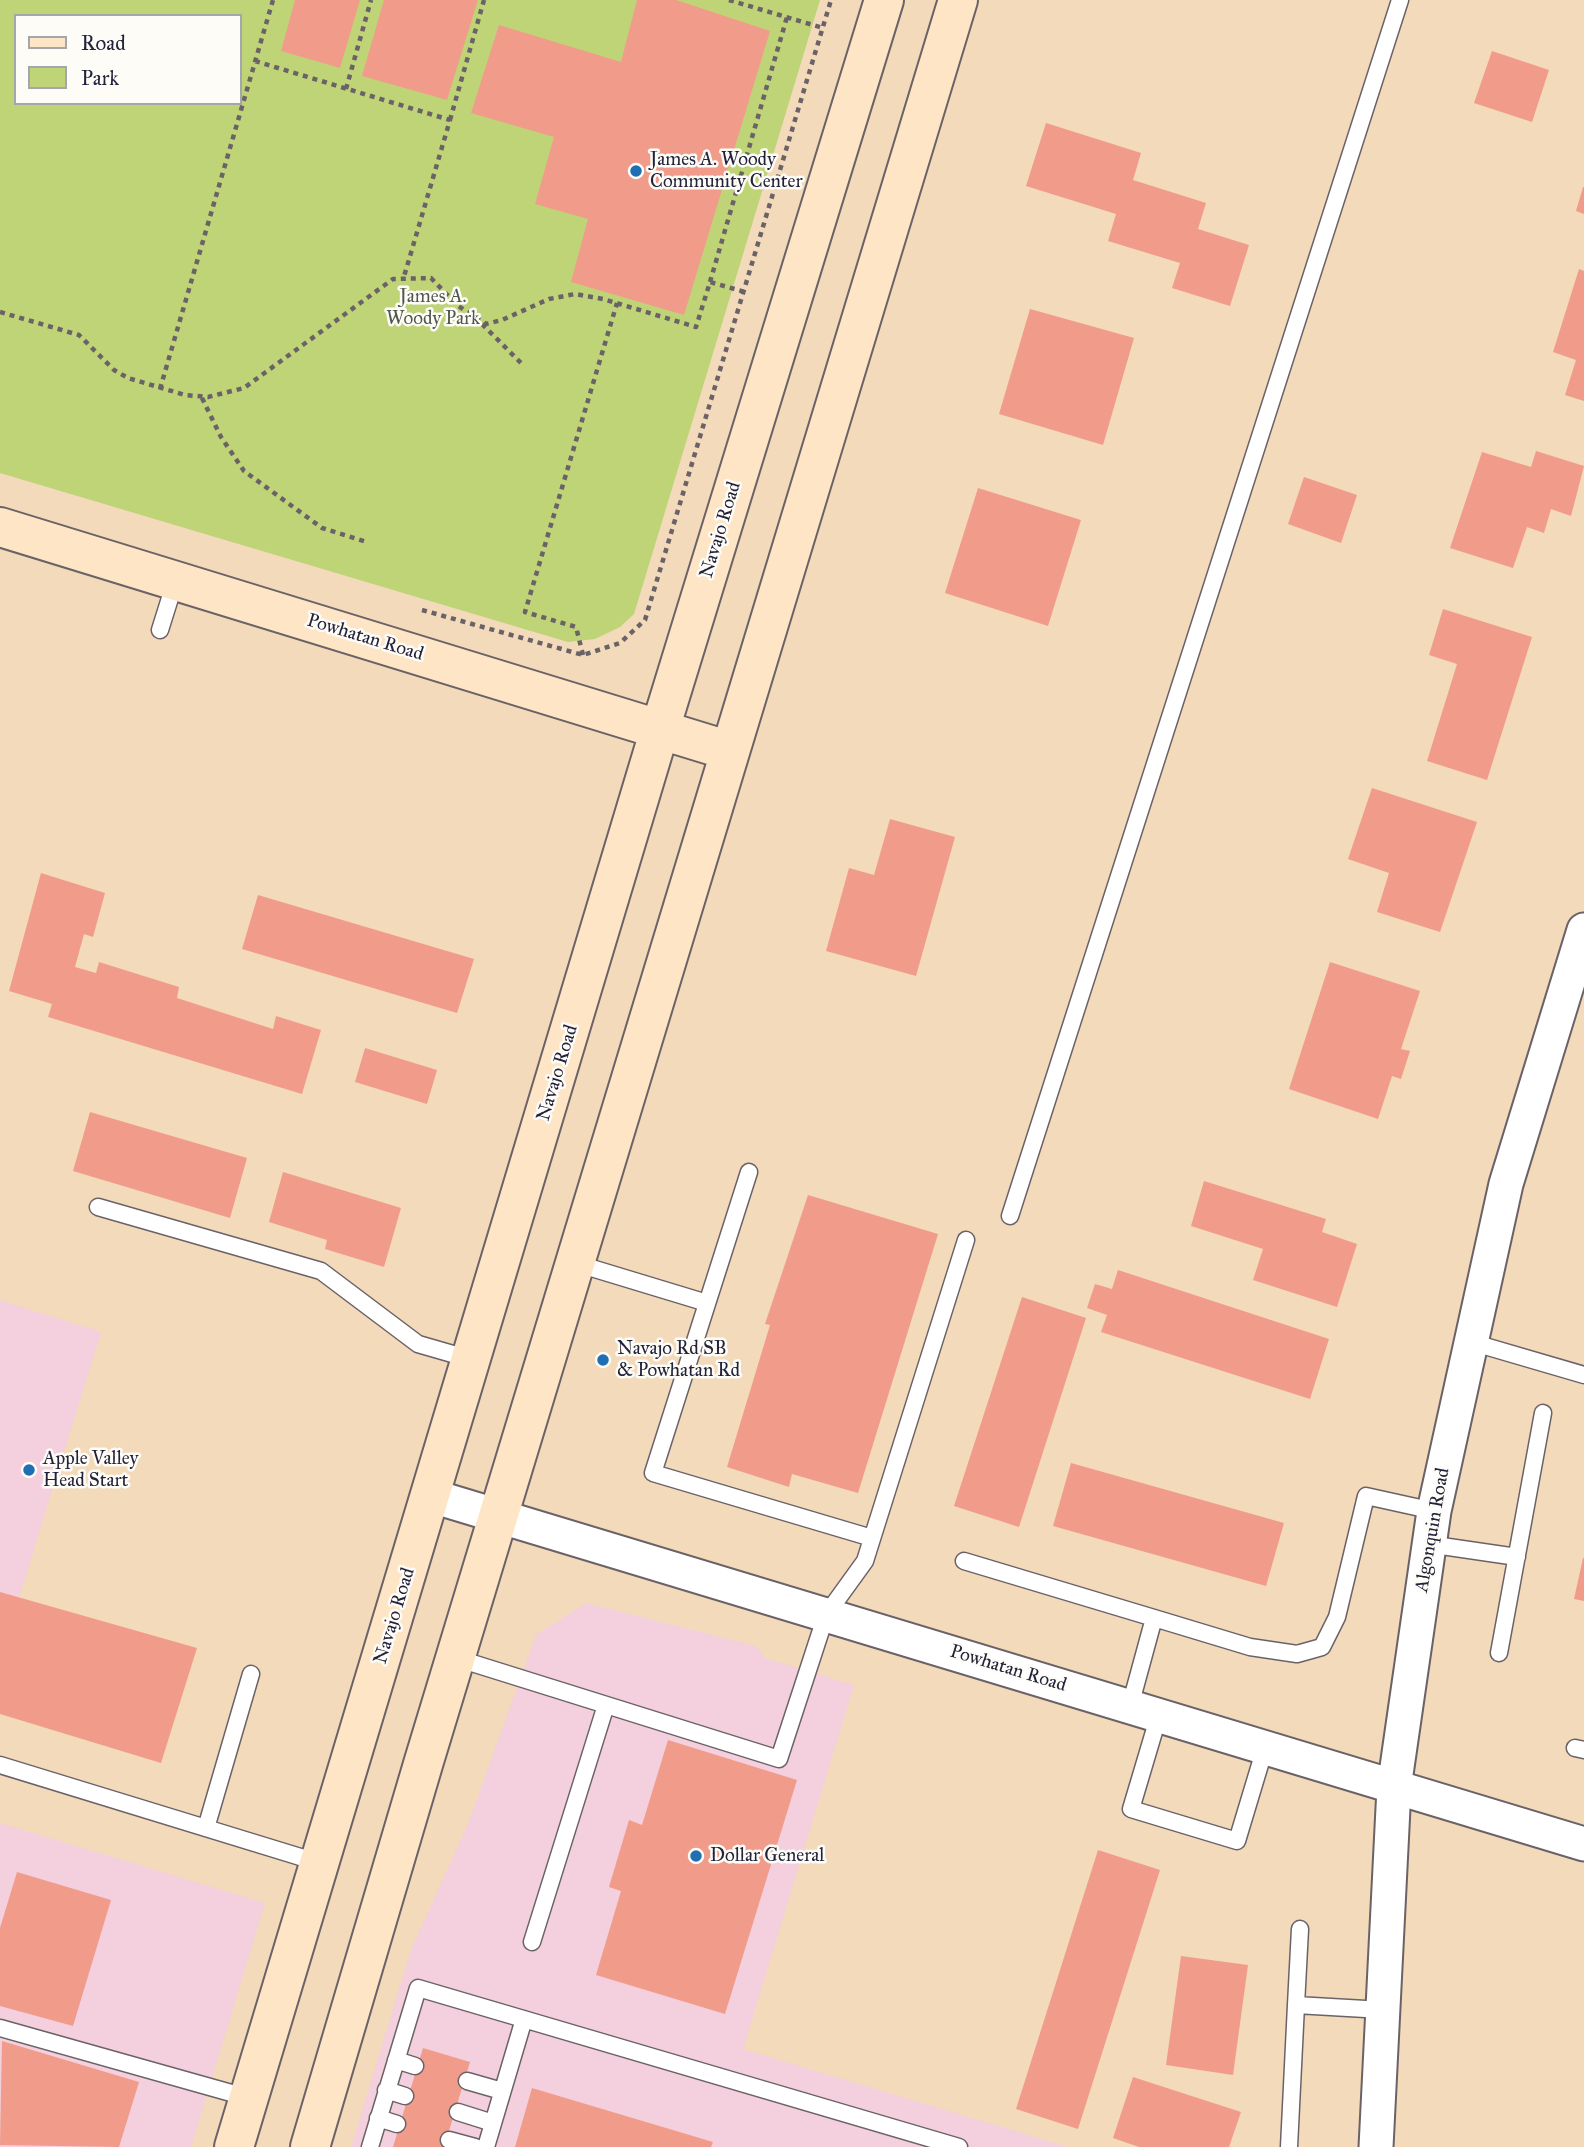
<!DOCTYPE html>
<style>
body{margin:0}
#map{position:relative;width:1584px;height:2147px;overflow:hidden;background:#f2daba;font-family:"IM FELL Great Primer",serif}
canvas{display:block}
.legend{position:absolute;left:14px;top:14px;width:228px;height:91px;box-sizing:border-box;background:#fdfcf7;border:2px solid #a5a5ac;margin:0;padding:9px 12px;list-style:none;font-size:21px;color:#22223b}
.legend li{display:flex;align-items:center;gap:14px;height:35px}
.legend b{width:35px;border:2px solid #a5a5ac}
</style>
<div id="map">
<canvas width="1584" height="2147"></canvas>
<ul class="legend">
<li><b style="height:9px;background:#fee5c5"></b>Road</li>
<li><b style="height:19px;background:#bfd377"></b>Park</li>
</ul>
</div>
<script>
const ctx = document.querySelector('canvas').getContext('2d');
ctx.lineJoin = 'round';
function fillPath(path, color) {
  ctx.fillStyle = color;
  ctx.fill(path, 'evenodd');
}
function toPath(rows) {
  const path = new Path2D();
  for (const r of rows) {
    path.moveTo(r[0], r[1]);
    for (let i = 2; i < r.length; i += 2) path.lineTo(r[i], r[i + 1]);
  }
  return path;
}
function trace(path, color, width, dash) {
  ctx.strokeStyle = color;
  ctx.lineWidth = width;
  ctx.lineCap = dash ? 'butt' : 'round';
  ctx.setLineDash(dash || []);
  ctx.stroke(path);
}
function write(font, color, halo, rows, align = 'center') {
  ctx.font = font + ' "IM FELL Great Primer",serif';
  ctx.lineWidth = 5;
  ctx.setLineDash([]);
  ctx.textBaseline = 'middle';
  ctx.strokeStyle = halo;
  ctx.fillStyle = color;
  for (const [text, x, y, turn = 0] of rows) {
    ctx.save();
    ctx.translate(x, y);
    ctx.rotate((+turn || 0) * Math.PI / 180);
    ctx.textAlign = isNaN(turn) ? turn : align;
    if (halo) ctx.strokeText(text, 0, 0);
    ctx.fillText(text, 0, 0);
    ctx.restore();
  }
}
fillPath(toPath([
 [0,1300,101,1332,14,1614,0,1609],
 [586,1603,756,1646,765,1658,854,1685,743,2049,1068,2147,351,2147,411,1950,469,1821,536,1635],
 [0,1823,265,1903,191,2147,0,2147]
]), '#f4cfdd');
fillPath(toPath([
 [0,0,820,0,634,614,620,627,595,639,568,642,0,473],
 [16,16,240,16,240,103,16,103]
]), '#bfd377');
fillPath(toPath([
 [295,0,360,0,340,68,281,51],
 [384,0,478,0,447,100,362,76],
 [637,0,676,0,770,31,684,315,571,282,588,219,535,204,554,137,471,113,499,25,621,62],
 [1492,51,1549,70,1532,122,1474,103],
 [1046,123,1141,153,1133,180,1206,203,1198,229,1249,245,1230,306,1172,288,1180,263,1108,241,1116,214,1026,186],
 [1583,187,1584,187,1584,214,1576,211],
 [1579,269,1584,271,1584,401,1565,395,1576,360,1553,352],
 [1030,309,1134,338,1103,445,999,414],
 [1536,451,1584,466,1571,516,1551,509,1544,533,1527,527,1513,568,1450,548,1482,452,1531,467],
 [1304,477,1357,495,1341,543,1288,524],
 [978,488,1081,520,1048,626,945,593],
 [1443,609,1532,637,1487,780,1427,761,1457,664,1429,655],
 [1372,788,1477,822,1440,932,1377,912,1389,873,1348,859],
 [890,819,955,837,916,976,826,951,849,868,874,875],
 [41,873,105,893,93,937,84,934,75,967,96,973,99,962,179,987,177,998,273,1029,276,1016,321,1030,302,1094,48,1017,52,1004,9,991],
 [258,895,474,959,457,1013,242,949],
 [1330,962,1420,991,1401,1049,1410,1051,1401,1079,1392,1076,1378,1119,1289,1089],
 [365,1048,437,1070,427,1104,355,1082],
 [90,1112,247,1158,230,1218,73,1171],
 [283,1172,401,1208,384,1267,325,1249,327,1240,269,1222],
 [1204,1181,1326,1219,1322,1232,1357,1244,1337,1307,1253,1280,1263,1249,1191,1226],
 [808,1195,938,1234,858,1493,792,1474,789,1487,727,1467,770,1325,765,1324],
 [1118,1270,1329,1339,1310,1399,1101,1332,1107,1315,1087,1308,1095,1284,1112,1289],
 [1022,1297,1086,1318,1019,1527,954,1506],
 [1071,1463,1284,1523,1266,1586,1053,1526],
 [1583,1558,1584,1558,1584,1601,1574,1599],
 [0,1592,197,1648,161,1763,0,1714],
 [668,1740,797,1780,725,2014,596,1975,621,1891,609,1887,629,1820,642,1825],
 [1098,1850,1160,1870,1078,2129,1016,2109],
 [17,1872,111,1900,73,2026,0,2006,0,1928],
 [1181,1956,1248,1965,1233,2075,1166,2065],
 [2,2041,139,2082,119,2147,0,2145],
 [423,2048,470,2062,444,2147,393,2147],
 [1133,2077,1241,2112,1229,2147,1139,2147,1113,2138],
 [532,2088,713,2142,711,2147,515,2147]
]), '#f19c8a');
const lane = toPath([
 [160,630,176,579],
 [749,1172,653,1473,872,1538],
 [98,1207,321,1271,418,1344,470,1359],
 [1010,1216,1400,0],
 [575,1263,707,1303],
 [1471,1342,1584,1375],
 [1428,1544,1517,1557],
 [964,1561,1154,1618],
 [1499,1653,1543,1413],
 [456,1658,779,1759,826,1615,865,1561,966,1240],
 [1130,1706,1154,1618,1250,1647,1297,1654,1322,1647,1337,1617,1366,1496,1434,1511],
 [1159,1715,1131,1809,1237,1841,1265,1748],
 [1575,1748,1584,1750],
 [0,1765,320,1863],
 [206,1828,251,1674],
 [532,1942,606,1705],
 [1296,2005,1300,1929],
 [0,2028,249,2098],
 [396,2060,415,2066],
 [467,2081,502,2091],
 [386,2090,405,2096],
 [458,2112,493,2123],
 [378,2118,397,2124],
 [449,2140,475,2147],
 [370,2147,418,1988,959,2147],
 [486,2147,524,2019],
 [1289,2147,1296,2005,1383,2010]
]);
const street = toPath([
 [432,1496,1584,1844],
 [1376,2147,1394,1788,1434,1511,1506,1184,1584,930]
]);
const secondary = toPath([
 [0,527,730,751],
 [234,2147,660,729,884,0],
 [310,2147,424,1761,958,0]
]);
trace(lane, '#6b6267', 19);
trace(street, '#6b6267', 37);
trace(secondary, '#6b6267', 42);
trace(toPath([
 [729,0,823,28],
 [255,61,450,120,403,280],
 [346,89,371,0],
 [450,120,484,0],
 [710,282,787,17],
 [0,312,79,335,114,370,128,378,185,395,208,397,244,388,393,279,431,278,457,305,486,324,502,320,549,299,575,294,603,299,696,327,710,282,745,292],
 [482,324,521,363],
 [160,389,273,0],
 [202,398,221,437,244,471,322,528,367,542],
 [422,610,583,655,620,643,645,620,831,0],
 [583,655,576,627,525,612,617,303]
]), '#6b6267', 4.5, [5, 5]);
trace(lane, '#fff', 16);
trace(street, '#fff', 33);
trace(secondary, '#fee5c5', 38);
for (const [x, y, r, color] of [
 [636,171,7,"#1f6fb2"],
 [603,1360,7,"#1f6fb2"],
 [29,1470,7,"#1f6fb2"],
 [696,1856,7,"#1f6fb2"]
]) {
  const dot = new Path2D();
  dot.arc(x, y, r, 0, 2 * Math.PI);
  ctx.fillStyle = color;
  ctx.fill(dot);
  trace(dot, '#fdfcf7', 2.5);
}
write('19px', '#22223b', '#fdfcf7', [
 ["James A. Woody",650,160],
 ["Community Center",650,182],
 ["Navajo Rd SB",617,1349],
 ["& Powhatan Rd",617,1371],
 ["Apple Valley",43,1459],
 ["Head Start",43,1481],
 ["Dollar General",710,1856]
], 'left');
write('19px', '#51574d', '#fdfcf7', [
 ["James A.",433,297],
 ["Woody Park",433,319]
]);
write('19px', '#22223b', '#fdfcf7', [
 ["Navajo Road",721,530,-73],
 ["Powhatan Road",365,638,17],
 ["Navajo Road",558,1073,-73],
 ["Algonquin Road",1433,1530,-80],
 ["Navajo Road",395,1616,-73],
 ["Powhatan Road",1008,1669,17]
]);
</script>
